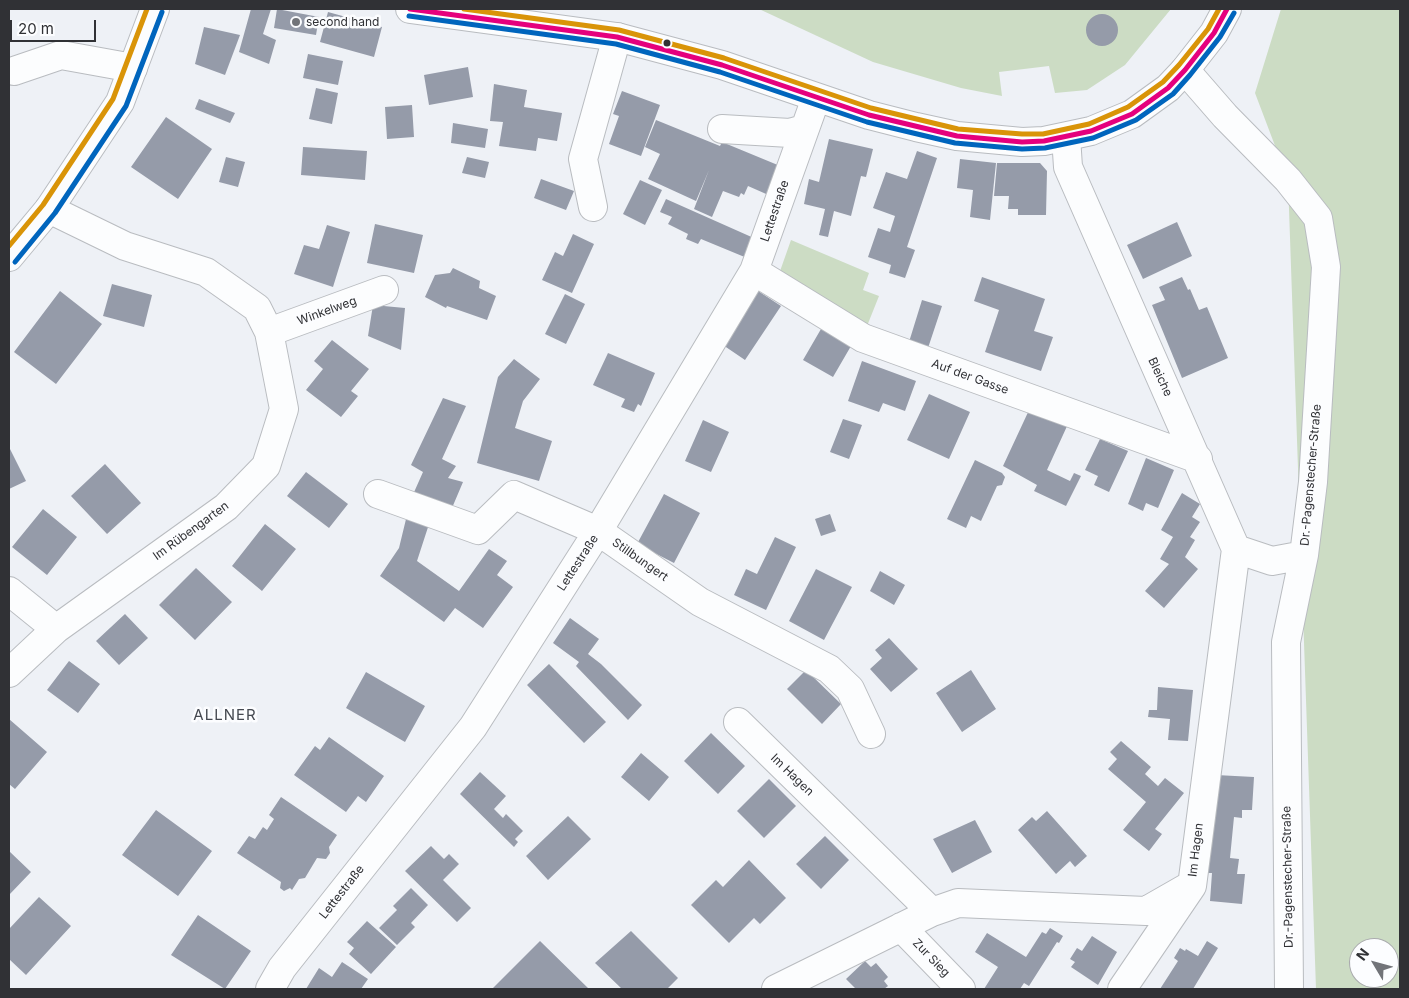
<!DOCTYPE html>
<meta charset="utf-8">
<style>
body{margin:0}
#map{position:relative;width:1409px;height:998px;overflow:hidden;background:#eef1f6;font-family:Inter,sans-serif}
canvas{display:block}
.frame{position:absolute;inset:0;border:10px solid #303135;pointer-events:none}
.north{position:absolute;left:1349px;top:938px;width:50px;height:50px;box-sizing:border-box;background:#fcfdff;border:1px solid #aaabae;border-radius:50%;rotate:307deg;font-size:14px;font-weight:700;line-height:20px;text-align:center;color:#303135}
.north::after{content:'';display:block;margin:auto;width:18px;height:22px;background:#727479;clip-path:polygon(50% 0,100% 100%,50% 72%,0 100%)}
.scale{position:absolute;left:10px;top:20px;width:86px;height:22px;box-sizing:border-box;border:2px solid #303135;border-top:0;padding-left:6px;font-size:15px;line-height:18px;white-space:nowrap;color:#303135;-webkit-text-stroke:4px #fcfdff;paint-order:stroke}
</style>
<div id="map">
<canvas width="1409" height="998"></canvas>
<div class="frame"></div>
<div class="north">N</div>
<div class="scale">20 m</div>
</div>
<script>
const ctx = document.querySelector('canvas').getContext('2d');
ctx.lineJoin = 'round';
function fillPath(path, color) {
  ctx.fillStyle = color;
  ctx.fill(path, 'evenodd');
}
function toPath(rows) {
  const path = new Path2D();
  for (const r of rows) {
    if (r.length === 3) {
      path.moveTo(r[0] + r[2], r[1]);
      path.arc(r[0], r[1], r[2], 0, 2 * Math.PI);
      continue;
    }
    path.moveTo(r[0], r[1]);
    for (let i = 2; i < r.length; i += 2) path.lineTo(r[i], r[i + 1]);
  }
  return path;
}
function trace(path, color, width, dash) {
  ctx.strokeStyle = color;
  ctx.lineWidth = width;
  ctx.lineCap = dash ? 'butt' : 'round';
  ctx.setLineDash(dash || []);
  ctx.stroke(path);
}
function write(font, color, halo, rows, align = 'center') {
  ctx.font = font + ' Inter,sans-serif';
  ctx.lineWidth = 5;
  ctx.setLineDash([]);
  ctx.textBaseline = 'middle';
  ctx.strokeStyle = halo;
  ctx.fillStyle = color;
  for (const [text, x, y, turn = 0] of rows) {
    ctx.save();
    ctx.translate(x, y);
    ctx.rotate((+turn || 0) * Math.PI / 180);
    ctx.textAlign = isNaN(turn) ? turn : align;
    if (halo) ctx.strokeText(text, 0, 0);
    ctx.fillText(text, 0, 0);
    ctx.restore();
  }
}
fillPath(toPath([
 [759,9,1171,9,1125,65,1087,90,1055,93,1049,66,999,72,1002,96,961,88,873,62],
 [1281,9,1400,9,1400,989,1316,989,1288,180,1255,93],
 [1359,948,1389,948,1389,978,1359,978],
 [791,240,869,273,863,290,879,296,865,331,779,274]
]), '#ccdcc4');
fillPath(toPath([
 [251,9,271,9,263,34,276,40,269,64,239,52],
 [277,9,319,17,316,35,274,28],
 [328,12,382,27,374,57,320,42],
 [1102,30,16],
 [204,27,240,35,225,75,195,64],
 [308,54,343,61,338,85,303,78],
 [468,67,473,97,429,105,424,75],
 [494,84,527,90,524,107,562,113,557,141,538,138,536,151,499,146,503,122,490,121],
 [316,88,338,93,332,124,309,119],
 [622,91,660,105,641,156,609,144,619,116,613,114],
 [199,99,235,113,230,123,195,109],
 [412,105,414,137,387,139,385,107],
 [166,117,212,149,178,199,131,167],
 [656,120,720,146,722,142,785,168,773,197,748,186,744,195,741,193,739,197,723,191,712,217,694,209,709,170,696,201,648,179,660,154,645,147],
 [453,123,488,129,485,148,451,143],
 [829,139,873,149,866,177,861,176,851,216,834,211,828,237,819,235,825,209,804,204,809,179,819,182],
 [303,147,367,151,365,180,301,175],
 [917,151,937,158,907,247,915,250,905,278,889,273,891,265,868,257,878,228,890,232,895,216,873,208,886,172,907,179],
 [226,157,245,162,238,187,219,182],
 [467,157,489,162,485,178,462,173],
 [960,159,996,163,990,220,970,217,973,190,957,188],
 [997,163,1040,163,1047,171,1046,215,1018,215,1018,209,1008,209,1009,196,994,196],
 [541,179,574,191,566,210,534,198],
 [640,180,662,190,645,225,623,214],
 [666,199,756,239,747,258,701,239,698,244,686,239,688,234,668,224,672,217,660,212],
 [1177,222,1192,256,1143,279,1127,245],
 [375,224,423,235,414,273,367,263],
 [327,225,350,232,333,287,294,274,304,245,319,249],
 [573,234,594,244,572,293,542,280,555,252,563,256],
 [453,268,480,281,479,288,496,296,487,320,447,306,446,308,425,297,435,275,450,273],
 [982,277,1045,299,1034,331,1053,337,1041,371,985,352,999,310,974,301],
 [1182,277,1188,290,1190,289,1199,310,1207,307,1228,358,1182,378,1152,305,1165,300,1159,287],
 [112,284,152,295,144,327,103,316],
 [755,289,781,306,745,360,720,343],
 [60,291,102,324,56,384,14,352],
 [565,294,585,304,566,344,545,334],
 [922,300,942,306,928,348,909,342],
 [373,305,405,308,401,350,368,336],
 [821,329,851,346,833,377,803,360],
 [332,340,369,369,351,391,358,396,341,417,306,390,323,369,314,361],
 [608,353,655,373,641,406,638,404,634,412,621,407,625,399,593,385],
 [514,359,540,379,523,401,515,428,552,441,539,481,477,463,498,377],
 [862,361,916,381,905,411,883,403,879,412,848,401],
 [929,394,970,412,949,459,907,440],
 [443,398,466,406,442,459,456,466,448,478,463,482,449,515,411,499,423,472,411,465],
 [1030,408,1068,424,1047,470,1070,481,1074,473,1081,476,1066,506,1034,491,1037,485,1003,466],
 [843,419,862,425,849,459,830,452],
 [703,420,729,432,711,472,685,461],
 [1100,439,1128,451,1109,492,1094,485,1098,476,1085,470],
 [9,447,26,481,9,489],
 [1146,458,1174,470,1158,508,1146,503,1143,511,1128,504],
 [975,460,1002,473,1005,477,1002,485,997,486,981,521,971,516,966,528,947,519],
 [105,464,141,503,107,534,71,496],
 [306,472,348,504,329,528,287,496],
 [1182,493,1200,504,1192,517,1200,522,1190,537,1195,540,1185,557,1198,569,1164,608,1145,591,1169,564,1160,559,1173,537,1161,530],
 [664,494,700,513,674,563,637,544],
 [43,509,77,537,47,575,12,547],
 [830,514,836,531,821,536,815,519],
 [407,515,430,521,417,561,459,591,489,549,507,561,497,575,513,587,483,628,455,608,444,622,380,576,399,548],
 [265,524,296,549,262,591,232,566],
 [775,537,796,547,766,610,734,595,746,569,757,574],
 [196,568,232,602,195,640,159,605],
 [816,569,852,587,824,640,789,621],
 [880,571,905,585,894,605,870,591],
 [125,614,148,638,119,665,96,641],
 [570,618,599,639,588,654,601,664,642,705,628,720,576,666,579,662,553,643],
 [889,638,918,669,891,692,870,669,882,658,875,650],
 [69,661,100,684,78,713,47,690],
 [549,664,606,722,584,743,527,685],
 [806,670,841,704,822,724,787,689],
 [971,670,996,709,962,732,936,693],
 [366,672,425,706,405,742,346,708],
 [1158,687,1193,690,1188,741,1168,740,1170,719,1148,717,1149,710,1157,710],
 [9,719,47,752,15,789,9,784],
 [711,733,745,766,718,794,684,761],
 [329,737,384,776,366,802,358,796,346,812,294,775,315,746,320,750],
 [1121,741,1151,767,1145,774,1158,786,1165,778,1184,793,1155,829,1162,834,1149,851,1123,830,1146,802,1108,769,1117,759,1110,752],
 [641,753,669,777,649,801,621,777],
 [480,772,506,796,494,809,503,818,506,814,523,831,515,839,518,842,514,847,460,794],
 [1216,775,1254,777,1252,810,1242,810,1242,818,1234,817,1230,858,1239,859,1237,874,1245,874,1242,904,1210,901,1212,873,1208,873],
 [769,779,796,806,764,838,737,811],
 [281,797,337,835,329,847,330,853,326,859,317,858,305,878,299,879,292,890,290,888,284,891,280,888,281,882,237,853,249,836,255,839,263,827,267,830,274,819,269,815],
 [156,810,212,851,178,896,122,855],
 [1047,811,1087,856,1075,867,1070,861,1056,874,1018,830,1032,817,1036,821],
 [568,816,591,839,548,880,526,856],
 [975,820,992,852,952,873,933,839],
 [825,836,849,860,821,889,796,864],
 [431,846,444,859,449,854,459,864,443,880,471,908,457,922,405,871],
 [9,851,31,872,9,895],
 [749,860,786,898,760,924,754,918,729,943,691,905,716,880,723,887],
 [411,888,428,905,411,923,415,927,397,945,379,928,397,910,393,906],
 [39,897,71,926,26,975,9,959,9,929],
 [198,915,251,951,225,989,171,955],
 [367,921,396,947,371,974,349,954,354,948,347,942],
 [1050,928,1063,936,1059,943,1057,942,1029,986,1024,983,1020,989,984,989,998,967,975,952,987,933,1026,957,1042,932,1046,934],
 [631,931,678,978,667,989,622,989,595,963],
 [1092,936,1117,952,1098,985,1071,967,1075,962,1070,959,1077,948,1082,951],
 [540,941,589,989,492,989],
 [1207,941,1218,948,1193,989,1160,989,1178,961,1174,958,1180,948,1185,951,1186,949,1198,956],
 [865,961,871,967,876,963,888,977,884,981,888,986,884,989,856,989,846,979],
 [342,962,368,979,361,989,306,989,319,968,332,977]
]), '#959ba9');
const minor = toPath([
 [1185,70,1225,116,1288,180,1318,218,1326,267,1313,482,1304,555,1286,642,1289,989],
 [14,71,61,55,133,68],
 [722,129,790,133,804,129],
 [1066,137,1068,167,1236,549,1272,561,1304,555],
 [593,207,583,159,617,37],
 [754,271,863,338,1198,459],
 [269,332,384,290],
 [378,494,478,530,514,495,598,531,700,602,829,669,850,689,871,734],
 [9,591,56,629],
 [9,673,56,629,226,507,266,466,284,409,269,332,257,308,206,272,125,246,49,209],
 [738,722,932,912],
 [901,927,961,989],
 [270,989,282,968,473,727,598,531,754,271,816,98],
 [776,989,932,912,958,903,1146,911,1188,887],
 [1122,989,1192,886,1236,549]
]);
const major = toPath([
 [410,9,617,37,722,65,869,115,916,127,957,136,1022,142,1044,141,1091,131,1132,114,1168,88,1185,70,1214,33,1227,9],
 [9,257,49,209,120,102,155,9]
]);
trace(minor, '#b9bcc0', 30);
trace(major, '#b9bcc0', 30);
trace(minor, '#fcfdfe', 28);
trace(major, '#fcfdfe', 28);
trace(toPath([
 [410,9,617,37,722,65,869,115,957,136,1022,142,1044,141,1091,131,1132,114,1168,88,1185,70,1214,33,1227,9]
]), '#e5007d', 5);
trace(toPath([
 [409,16,616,44,720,72,867,122,955,143,1022,149,1045,148,1093,138,1136,120,1173,94,1190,75,1220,37,1234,13],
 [15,262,55,213,126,106,162,12]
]), '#0065bd', 5);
trace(toPath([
 [464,9,619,30,724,58,871,108,958,129,1022,134,1043,134,1089,124,1128,107,1163,82,1179,65,1208,29,1219,9],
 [9,246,43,205,113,99,147,9]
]), '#d99408', 5);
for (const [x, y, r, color] of [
 [296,22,5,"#727479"],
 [667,43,4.5,"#303135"]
]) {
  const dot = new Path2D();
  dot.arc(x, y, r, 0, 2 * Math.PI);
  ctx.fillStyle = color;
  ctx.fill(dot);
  trace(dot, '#fcfdff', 2);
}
write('12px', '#303135', '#fcfdff', [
 ["second hand",306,22]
], 'left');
write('12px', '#303135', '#fcfdff', [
 ["Lettestraße",775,211,-71],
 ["Winkelweg",327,311,-20],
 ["Auf der Gasse",970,377,20],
 ["Bleiche",1160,377,65],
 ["Dr.-Pagenstecher-Straße",1311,475,-85],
 ["Im Rübengarten",191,531,-36],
 ["Stillbungert",640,560,35],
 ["Lettestraße",578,563,-57],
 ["Im Hagen",792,775,44],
 ["Im Hagen",1196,850,-83],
 ["Dr.-Pagenstecher-Straße",1288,877,-91],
 ["Lettestraße",342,892,-52],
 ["Zur Sieg",931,958,46]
]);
ctx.letterSpacing = '1px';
write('15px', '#454951', '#fcfdff', [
 ["ALLNER",225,715]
]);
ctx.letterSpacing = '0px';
</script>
